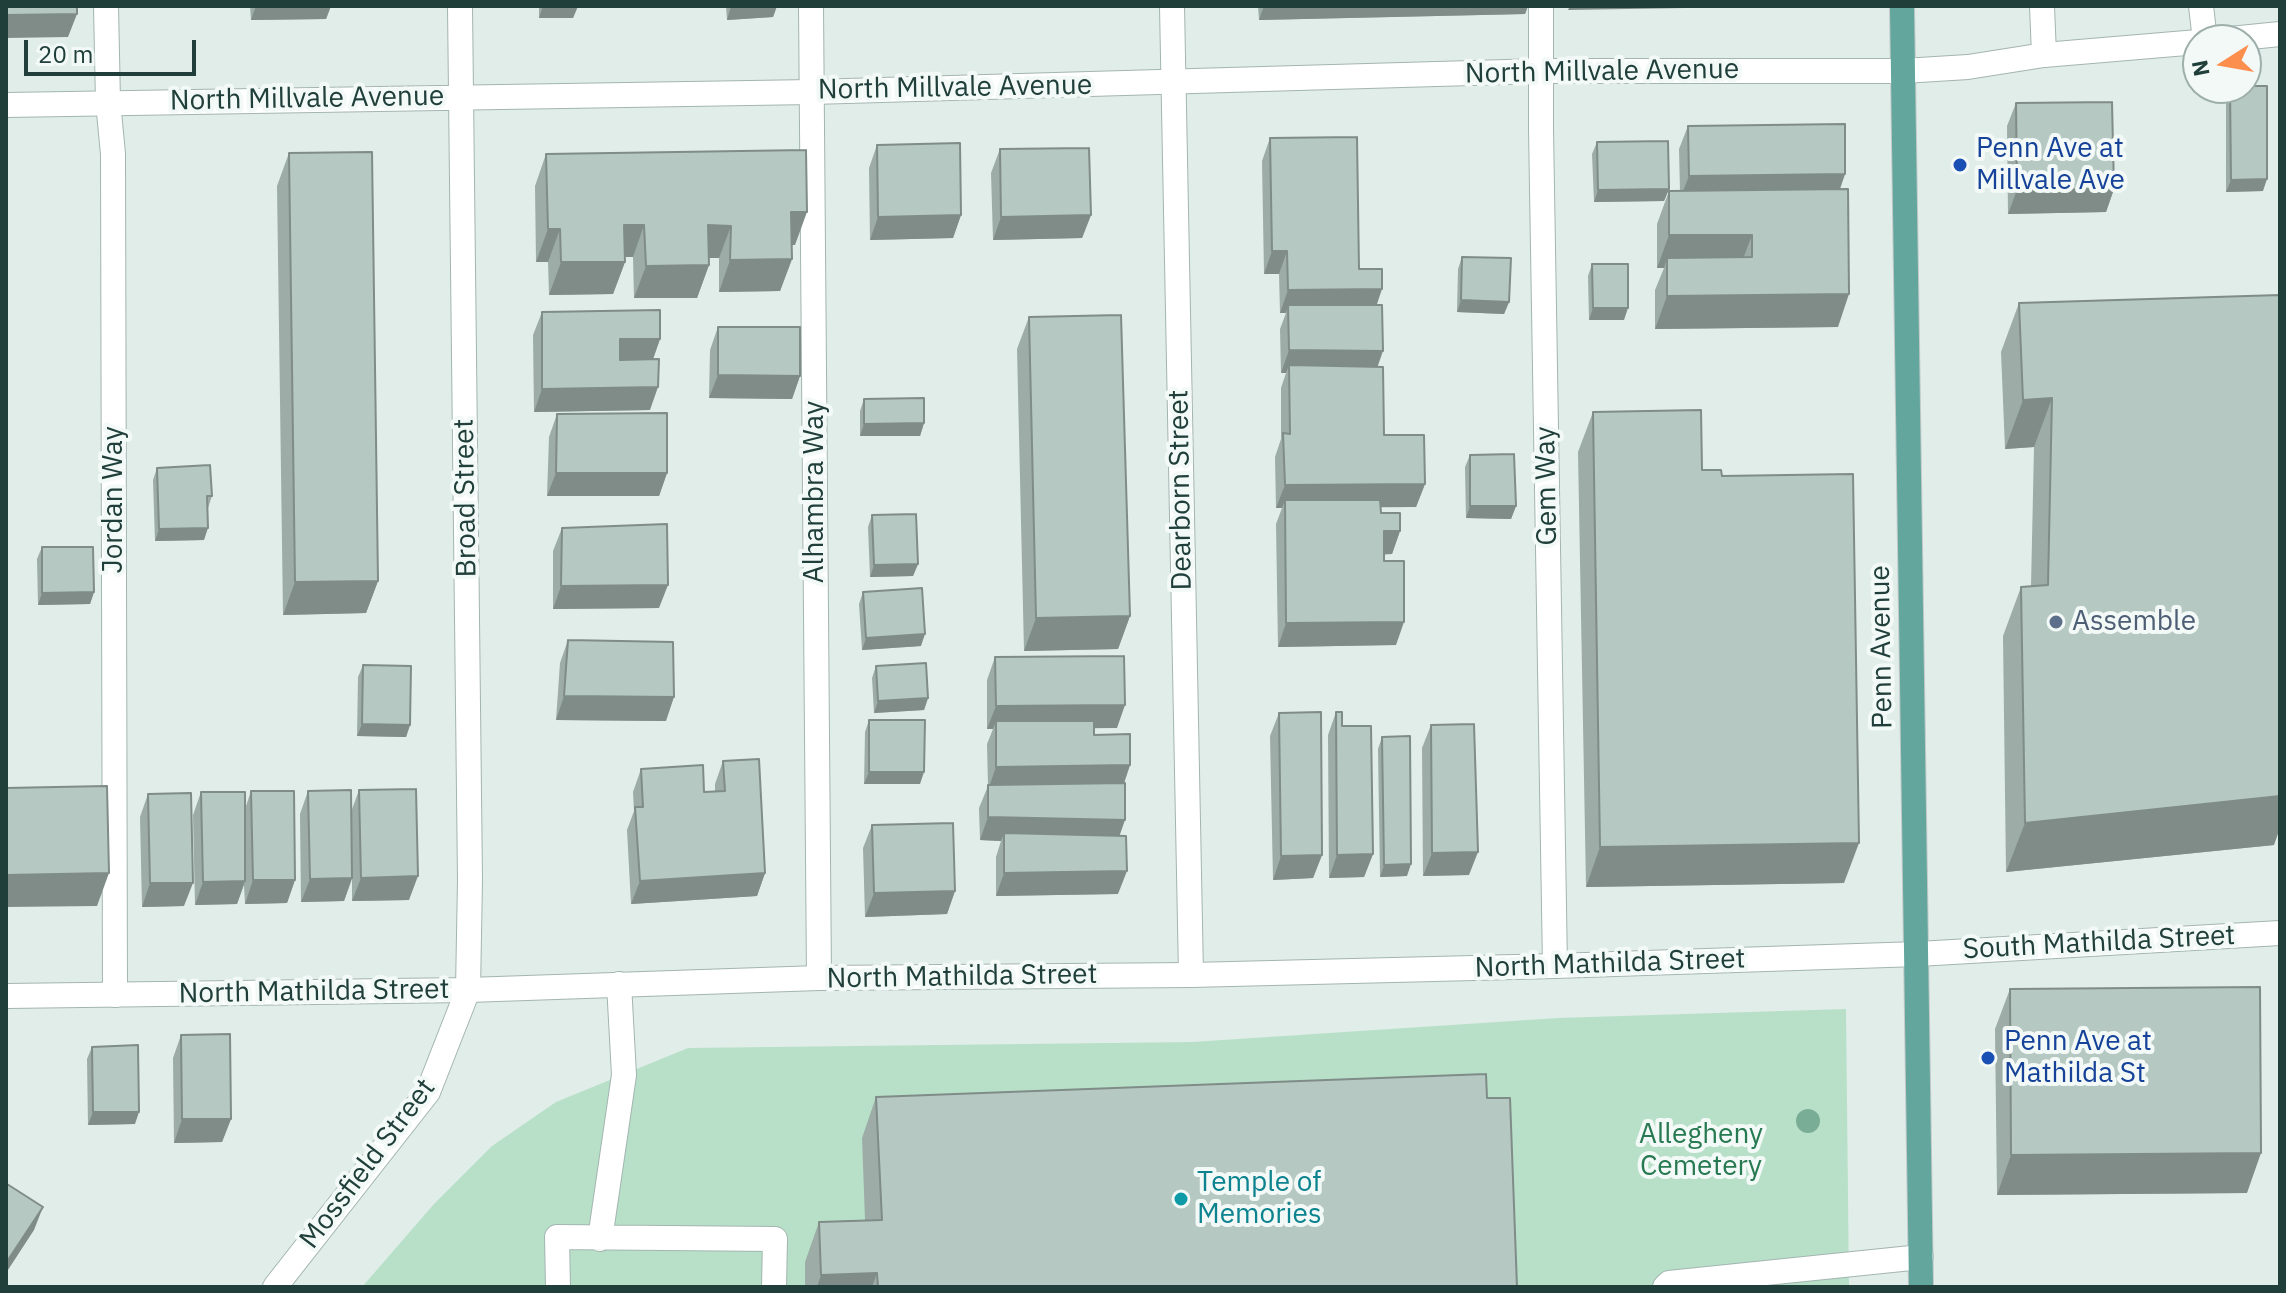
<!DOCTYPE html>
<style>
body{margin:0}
#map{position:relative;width:2286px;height:1293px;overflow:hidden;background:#e1ede9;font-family:"IBM Plex Sans",sans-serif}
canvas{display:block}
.frame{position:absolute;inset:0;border:8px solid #203f3a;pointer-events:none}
.north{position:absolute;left:2182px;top:24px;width:80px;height:80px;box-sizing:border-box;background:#f2f9f6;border:2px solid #9eafab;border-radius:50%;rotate:259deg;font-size:22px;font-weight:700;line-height:32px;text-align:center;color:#203f3a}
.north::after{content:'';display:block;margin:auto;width:28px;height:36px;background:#fd8f4e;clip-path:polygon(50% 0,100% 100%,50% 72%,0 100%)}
.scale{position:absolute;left:24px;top:40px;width:172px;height:36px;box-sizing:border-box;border:4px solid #203f3a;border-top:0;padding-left:10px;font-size:24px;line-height:28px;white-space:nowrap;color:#203f3a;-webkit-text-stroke:6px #f2f9f6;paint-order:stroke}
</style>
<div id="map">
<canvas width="2286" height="1293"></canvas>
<div class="frame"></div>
<div class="north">N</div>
<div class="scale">20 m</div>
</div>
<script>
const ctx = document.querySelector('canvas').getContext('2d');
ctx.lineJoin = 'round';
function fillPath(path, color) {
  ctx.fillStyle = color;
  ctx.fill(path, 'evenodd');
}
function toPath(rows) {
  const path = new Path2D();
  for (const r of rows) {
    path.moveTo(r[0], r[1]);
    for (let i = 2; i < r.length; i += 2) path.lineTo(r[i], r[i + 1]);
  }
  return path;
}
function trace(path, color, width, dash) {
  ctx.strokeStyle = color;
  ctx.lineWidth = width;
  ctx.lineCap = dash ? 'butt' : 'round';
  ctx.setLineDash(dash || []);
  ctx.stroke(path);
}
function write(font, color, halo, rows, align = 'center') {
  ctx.font = font + ' "IBM Plex Sans",sans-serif';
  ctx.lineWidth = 8;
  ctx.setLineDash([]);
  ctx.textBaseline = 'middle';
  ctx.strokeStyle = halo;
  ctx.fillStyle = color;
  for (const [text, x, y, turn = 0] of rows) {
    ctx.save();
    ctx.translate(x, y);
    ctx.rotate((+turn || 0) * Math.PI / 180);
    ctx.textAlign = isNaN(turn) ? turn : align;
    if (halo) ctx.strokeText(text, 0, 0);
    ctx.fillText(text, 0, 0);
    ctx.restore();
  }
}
fillPath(toPath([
 [1846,1009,1849,1287,362,1287,434,1204,492,1146,556,1102,688,1048,1192,1042,1558,1018]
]), '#b8e0c8');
const service = toPath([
 [106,6,108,102,113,154,115,995],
 [811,6,819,978],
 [1541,6,1541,129,1555,966],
 [2042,6,2044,55],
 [2201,6,2205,40],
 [600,1239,624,1075,619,984],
 [558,1287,557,1237,775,1239,774,1287],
 [1665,1287,1669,1283,1921,1257]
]);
const minor = toPath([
 [1172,6,1191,975],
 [2220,40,2280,34],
 [6,105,812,92,1541,71,1903,71,1968,67,2044,55,2198,42],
 [6,996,468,990,470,880,460,6]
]);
const tertiary = toPath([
 [275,1287,428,1092,468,990,819,978,1191,975,1555,966,1918,954,2280,933]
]);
const primary = toPath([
 [1902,6,1921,1287]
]);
trace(service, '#a3b5b1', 26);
trace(minor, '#a3b5b1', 26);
trace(tertiary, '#a3b5b1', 26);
trace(primary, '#c1c9c8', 26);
trace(service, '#fff', 24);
trace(minor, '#fff', 24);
trace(tertiary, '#fff', 24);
trace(primary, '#62a69d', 24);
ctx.fillStyle = '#7aad95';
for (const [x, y] of [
 [1808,1121]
]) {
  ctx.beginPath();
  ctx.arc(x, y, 12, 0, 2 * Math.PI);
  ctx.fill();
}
fillPath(toPath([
 [250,6,331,6,326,19,251,20],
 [539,6,578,6,573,18,539,18],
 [726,6,777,6,773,17,727,20],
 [1258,6,1528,6,1525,14,1259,20],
 [2229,88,2246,88,2263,191,2226,192,2226,98],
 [2016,103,2114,189,2106,212,2008,214,2007,126],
 [1688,126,1845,174,1840,189,1838,327,1655,329,1655,290,1664,268,1657,268,1657,224,1669,191,1680,191,1679,149],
 [1270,138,1359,269,1376,305,1378,367,1384,435,1425,484,1416,507,1381,507,1381,513,1400,531,1392,554,1384,554,1396,645,1278,647,1276,524,1282,508,1276,508,1275,457,1281,439,1281,388,1286,373,1281,373,1280,329,1286,313,1280,313,1279,274,1264,274,1262,161],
 [1597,142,1669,189,1664,201,1594,202,1592,154],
 [877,145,961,215,953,238,870,240,869,168],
 [1000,149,1091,215,1082,238,993,240,991,173],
 [289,153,378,581,366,613,283,615,277,186],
 [546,154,795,245,792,245,792,259,780,291,719,292,719,258,709,258,709,265,697,298,634,298,633,257,624,257,625,262,613,294,549,295,548,262,536,262,535,186],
 [1462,257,1509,302,1504,314,1457,312,1458,269],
 [1592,264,1624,320,1589,320,1588,276],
 [2019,303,2274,845,2006,872,2003,636,2021,587,2031,586,2034,447,2005,449,2001,352],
 [542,312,660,339,653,359,650,410,534,412,533,335],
 [1029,317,1130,616,1118,649,1024,651,1017,349],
 [718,327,800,376,792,399,709,398,710,350],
 [864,399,924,423,920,436,860,436,860,411],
 [1593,412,1702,470,1722,476,1844,883,1586,887,1578,452],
 [557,414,667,473,659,496,547,496,549,437],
 [1470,455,1516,506,1511,519,1466,518,1465,467],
 [157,468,212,496,208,508,204,540,155,541,153,480],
 [872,515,918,564,913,576,870,577,868,527],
 [562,528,659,608,553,609,553,551],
 [42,547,94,592,90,604,38,605,37,559],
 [863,592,921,646,862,650,859,604],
 [568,640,666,721,556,720,560,663],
 [995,657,1117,728,1094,728,1094,735,1130,765,1124,783,1119,836,1118,894,996,896,996,857,1001,841,980,840,979,808,988,786,987,744,993,729,987,729,987,680],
 [363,665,410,725,406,737,357,736,358,677],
 [876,666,928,698,924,710,874,713,872,678],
 [1336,712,1342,726,1373,854,1364,877,1329,878,1328,735],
 [1279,713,1322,855,1313,878,1273,880,1270,736],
 [869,720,920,784,864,784,865,732],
 [1431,725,1469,875,1423,876,1422,748],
 [1382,737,1407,876,1380,877,1378,749],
 [723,761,765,873,757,896,631,904,627,830,634,811,633,792,641,769,704,792,715,791,715,784],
 [359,790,409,900,352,901,352,879,344,901,301,902,300,814,308,791,351,812],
 [251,791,295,880,287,903,245,904,244,885,237,904,195,905,193,815,201,792,245,809],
 [148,794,184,906,142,907,140,817],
 [872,825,955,891,947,914,865,917,863,848],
 [2010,989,2247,1193,1997,1195,1995,1029],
 [181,1035,231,1119,222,1142,174,1143,173,1058],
 [92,1047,135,1124,88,1125,87,1059],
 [876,1097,1487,1098,1517,1287,805,1287,805,1262,819,1222,865,1220,862,1138]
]), '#9daca7');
fillPath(toPath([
 [256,6,331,6,326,19,251,20],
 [543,6,578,6,573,18,539,18],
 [731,6,777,6,773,17,727,20],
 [1264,6,1528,6,1525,14,1259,20],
 [1570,6,1803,6,1568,10],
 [77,14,68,37,6,38,6,15],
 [1845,174,1837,197,1680,199,1689,176],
 [2267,179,2263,191,2226,192,2231,180],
 [1669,189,1664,201,1594,202,1598,190],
 [2114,189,2106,212,2008,214,2017,190],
 [791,212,807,212,795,245,779,245],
 [961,215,953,238,870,240,878,217],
 [1091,215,1082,238,993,240,1001,217],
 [624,225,644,225,633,257,612,257],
 [708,225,731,226,719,258,697,258],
 [548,229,560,229,548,262,536,262],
 [1669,235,1752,235,1740,267,1667,258,1664,268,1657,268],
 [1272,251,1287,251,1279,274,1264,274],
 [792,259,780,291,719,292,730,260],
 [561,262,625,262,613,294,549,295],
 [709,265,697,298,634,298,646,266],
 [1382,289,1374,313,1288,305,1286,313,1280,313,1288,290],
 [1849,294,1838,327,1655,329,1667,296],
 [1461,300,1509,302,1504,314,1457,312],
 [1593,308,1628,308,1624,320,1589,320],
 [620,339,660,339,652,362,611,362],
 [1289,350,1383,351,1375,374,1289,365,1286,373,1281,373],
 [718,375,800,376,792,399,709,398],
 [658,387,650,410,534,412,542,389],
 [2052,398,2034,447,2005,449,2023,400],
 [924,423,920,436,860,436,864,424],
 [556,473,667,473,659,496,547,496],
 [1425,484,1416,507,1285,508,1285,500,1282,508,1276,508,1285,485],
 [1470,506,1516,506,1511,519,1466,518],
 [208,528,204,540,155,541,159,529],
 [1384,531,1400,531,1392,554,1375,555],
 [918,564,913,576,870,577,874,565],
 [378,581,366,613,283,615,295,582],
 [668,585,659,608,553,609,561,586],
 [94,592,90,604,38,605,42,593],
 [1130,616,1118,649,1024,651,1036,618],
 [1404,622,1396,645,1278,647,1286,623],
 [925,634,921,646,862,650,866,638],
 [564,696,674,697,666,721,556,720],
 [928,698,924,710,874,713,878,701],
 [1125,705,1117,728,996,729,996,721,993,729,987,729,996,706],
 [362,724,410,725,406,737,357,736],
 [1130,765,1122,789,988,790,996,767],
 [869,772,924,772,920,784,864,784],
 [2280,796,2280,828,2274,845,2006,872,2025,823],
 [988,817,1125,820,1117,843,1004,833,1001,841,980,840],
 [1859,843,1844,883,1586,887,1600,847],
 [1478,852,1469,875,1423,876,1432,853],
 [1373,854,1364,877,1329,878,1337,855],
 [1322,855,1313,878,1273,880,1281,856],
 [1411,864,1407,876,1380,877,1384,865],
 [1127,871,1118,894,996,896,1004,873],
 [109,873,97,906,6,907,6,875],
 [765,873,757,896,631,904,640,881],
 [418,876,409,900,352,901,361,878],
 [352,878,344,901,301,902,310,879],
 [253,880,295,880,287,903,245,904],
 [245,881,237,904,195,905,203,882],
 [150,883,193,883,184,906,142,907],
 [955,891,947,914,865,917,874,893],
 [93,1112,139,1112,135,1124,88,1125],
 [182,1119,231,1119,222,1142,174,1143],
 [2261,1153,2247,1193,1997,1195,2011,1155],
 [43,1207,34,1230,6,1273,6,1263],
 [877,1273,872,1287,817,1287,821,1275]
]), '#7f8c88');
const building = toPath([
 [6,6,77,6,77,14,6,15,6,6],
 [2246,86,2267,86,2267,179,2231,180,2230,88,2246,88,2246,86],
 [2112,102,2114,189,2017,190,2016,103,2112,102],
 [1845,124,1845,174,1689,176,1688,126,1845,124],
 [1357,137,1359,269,1382,269,1382,289,1288,290,1287,251,1272,251,1270,138,1357,137],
 [1668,141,1669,189,1598,190,1597,142,1668,141],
 [960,143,961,215,878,217,877,145,960,143],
 [1089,148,1091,215,1001,217,1000,149,1089,148],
 [806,150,807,212,791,212,792,259,730,260,731,226,708,225,709,265,646,266,644,225,624,225,625,262,561,262,560,229,548,229,546,154,806,150],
 [372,152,378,581,295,582,289,153,372,152],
 [1848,189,1849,294,1667,296,1667,258,1752,257,1752,235,1669,235,1669,191,1848,189],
 [1462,257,1511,258,1509,302,1461,300,1462,257],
 [1592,264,1628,264,1628,308,1593,308,1592,264],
 [2280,295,2280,796,2025,823,2021,587,2048,585,2052,398,2023,400,2019,303,2280,295],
 [1288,305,1382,305,1383,351,1289,350,1288,305],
 [660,310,660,339,620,339,620,360,659,359,658,387,542,389,542,312,660,310],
 [1121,315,1130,616,1036,618,1029,317,1121,315],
 [718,327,800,327,800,376,718,375,718,327],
 [1289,365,1383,367,1384,435,1424,435,1425,484,1285,485,1283,433,1290,434,1289,365],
 [924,398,924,423,864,424,864,399,924,398],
 [1701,410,1702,470,1721,470,1722,476,1853,474,1859,843,1600,847,1593,412,1701,410],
 [667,413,667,473,556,473,557,414,667,413],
 [1514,454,1516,506,1470,506,1470,455,1514,454],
 [210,465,212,496,207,496,208,528,159,529,157,468,210,465],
 [1285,500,1380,500,1381,513,1400,513,1400,531,1384,531,1384,561,1404,561,1404,622,1286,623,1285,500],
 [916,514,918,564,874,565,872,515,916,514],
 [667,524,668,585,561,586,562,528,667,524],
 [42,547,93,547,94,592,42,593,42,547],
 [922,588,925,634,866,638,863,592,922,588],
 [568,640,673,642,674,697,564,696,568,640],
 [1124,656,1125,705,996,706,995,657,1124,656],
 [926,663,928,698,878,701,876,666,926,663],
 [363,665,411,666,410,725,362,724,363,665],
 [1321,712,1322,855,1281,856,1279,713,1321,712],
 [1336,712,1342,712,1342,726,1371,726,1373,854,1337,855,1336,712],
 [869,720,925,720,924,772,869,772,869,720],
 [996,721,1094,721,1094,735,1130,734,1130,765,996,767,996,721],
 [1474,724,1478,852,1432,853,1431,725,1474,724],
 [1410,736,1411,864,1384,865,1382,737,1410,736],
 [759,759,765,873,640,881,635,807,643,807,641,769,703,765,704,792,725,791,723,761,759,759],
 [1125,783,1125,820,988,817,988,785,1125,783],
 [107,786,109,873,6,875,6,788,107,786],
 [416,789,418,876,361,878,359,790,416,789],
 [351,790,352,878,310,879,308,791,351,790],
 [251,791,294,791,295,880,253,880,251,791],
 [201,792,245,792,245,881,203,882,201,792],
 [191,793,193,883,150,883,148,794,191,793],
 [953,823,955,891,874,893,872,825,953,823],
 [1004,833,1126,836,1127,871,1004,873,1004,833],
 [2260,987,2261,1153,2011,1155,2010,989,2260,987],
 [230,1034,231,1119,182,1119,181,1035,230,1034],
 [138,1045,139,1112,93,1112,92,1047,138,1045],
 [1486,1074,1487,1098,1510,1098,1517,1287,878,1287,877,1273,821,1275,819,1222,882,1220,876,1097,1486,1074],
 [7,1184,43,1207,6,1263,6,1186,7,1184]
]);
fillPath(building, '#b6c8c2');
trace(building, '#7f8c88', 2);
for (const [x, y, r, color] of [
 [1960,165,8,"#1a4fb4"],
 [2056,622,8,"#5c6f8a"],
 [1988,1058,8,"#1a4fb4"],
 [1181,1199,8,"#0f9aa8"]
]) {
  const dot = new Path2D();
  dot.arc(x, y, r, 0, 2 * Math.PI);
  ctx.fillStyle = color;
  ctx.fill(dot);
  trace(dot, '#f2f9f6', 3);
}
write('28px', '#203f3a', '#f2f9f6', [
 ["North Millvale Avenue",1602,72,-1],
 ["North Millvale Avenue",955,88,-1],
 ["North Millvale Avenue",307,99,-1],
 ["Gem Way",1547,486,-91],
 ["Dearborn Street",1181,490,-91],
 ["Alhambra Way",815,492,-90],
 ["Broad Street",466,498,-91],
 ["Jordan Way",114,500,-90],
 ["Penn Avenue",1882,647,-91],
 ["South Mathilda Street",2099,943,-3],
 ["North Mathilda Street",1610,964,-2],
 ["North Mathilda Street",962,977,-1],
 ["North Mathilda Street",314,992,-1],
 ["Mossfield Street",368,1164,-53]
]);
write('28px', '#164399', '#f2f9f6', [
 ["Penn Ave at",1976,149],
 ["Millvale Ave",1976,181],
 ["Penn Ave at",2004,1042],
 ["Mathilda St",2004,1074]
], 'left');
write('28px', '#4e5e75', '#f2f9f6', [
 ["Assemble",2072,622]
], 'left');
write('28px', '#267951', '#f2f9f6', [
 ["Allegheny",1701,1135],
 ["Cemetery",1701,1167]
]);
write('28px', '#0d838f', '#f2f9f6', [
 ["Temple of",1197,1183],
 ["Memories",1197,1215]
], 'left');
</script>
